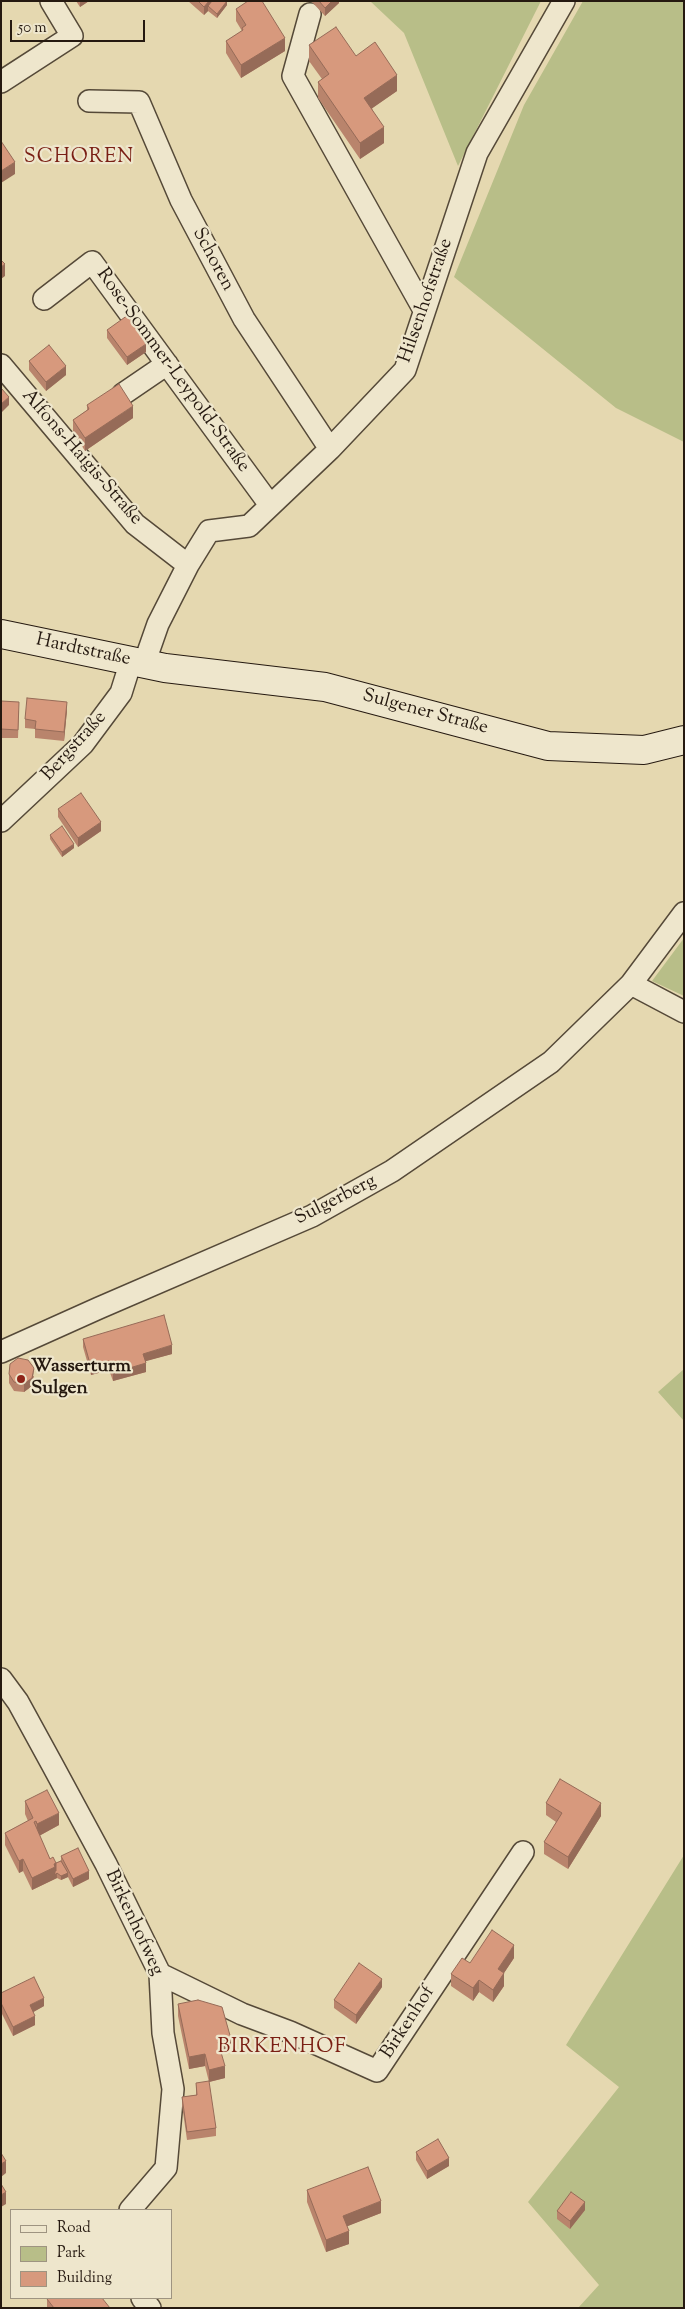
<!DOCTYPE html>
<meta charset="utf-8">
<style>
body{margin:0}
#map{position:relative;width:685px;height:2309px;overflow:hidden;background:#e5d8b0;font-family:"Sorts Mill Goudy",serif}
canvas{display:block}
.frame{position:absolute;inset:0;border:2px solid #251910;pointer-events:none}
.legend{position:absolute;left:10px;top:2209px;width:162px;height:90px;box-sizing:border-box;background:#eee6cc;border:1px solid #9e9481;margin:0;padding:6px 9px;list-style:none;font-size:15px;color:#251910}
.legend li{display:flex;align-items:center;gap:10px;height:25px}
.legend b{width:25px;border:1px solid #9e9481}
.scale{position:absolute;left:10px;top:20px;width:135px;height:22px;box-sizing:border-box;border:2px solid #251910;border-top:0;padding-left:6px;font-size:15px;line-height:18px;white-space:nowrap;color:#251910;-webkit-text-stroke:4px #eee6cc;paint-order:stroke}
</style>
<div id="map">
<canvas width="685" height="2309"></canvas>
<div class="frame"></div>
<ul class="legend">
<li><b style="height:6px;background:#eee6cc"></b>Road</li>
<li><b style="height:14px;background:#b8be88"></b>Park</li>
<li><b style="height:14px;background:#d7997d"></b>Building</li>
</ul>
<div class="scale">50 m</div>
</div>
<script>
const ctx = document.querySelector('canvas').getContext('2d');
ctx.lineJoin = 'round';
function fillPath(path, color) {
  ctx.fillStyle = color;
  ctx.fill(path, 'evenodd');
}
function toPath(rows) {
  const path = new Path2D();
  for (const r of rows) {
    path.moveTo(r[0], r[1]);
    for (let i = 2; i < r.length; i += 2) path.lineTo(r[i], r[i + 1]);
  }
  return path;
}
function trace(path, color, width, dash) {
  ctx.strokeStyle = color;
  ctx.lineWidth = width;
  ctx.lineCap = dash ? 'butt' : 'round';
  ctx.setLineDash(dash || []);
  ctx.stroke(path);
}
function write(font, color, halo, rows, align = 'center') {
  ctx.font = font + ' "Sorts Mill Goudy",serif';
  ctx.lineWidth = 4.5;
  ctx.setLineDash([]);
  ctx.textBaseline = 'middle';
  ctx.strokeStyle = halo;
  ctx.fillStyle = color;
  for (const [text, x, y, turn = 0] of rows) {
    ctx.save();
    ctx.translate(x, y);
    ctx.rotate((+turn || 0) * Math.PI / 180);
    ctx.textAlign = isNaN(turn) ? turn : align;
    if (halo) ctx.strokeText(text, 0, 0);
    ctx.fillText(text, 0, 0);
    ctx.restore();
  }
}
fillPath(toPath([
 [370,1,541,1,458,166,404,33],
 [583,1,684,1,684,442,616,408,454,277,524,105],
 [684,938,684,996,652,981],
 [684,1369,684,1421,658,1392],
 [684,1855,684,2308,578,2308,599,2285,528,2202,619,2087,566,2045]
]), '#b8be88');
const minor = toPath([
 [310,14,293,76,424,310],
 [1,82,72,36,51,1],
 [89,101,139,102,181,200,244,319,330,449],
 [44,299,92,262,270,505],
 [1,365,135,524,188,565],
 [123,394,167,364],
 [144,664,158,624,188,565,209,531,249,526,330,449,405,370,477,153,564,1],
 [1,821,83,744,121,693,131,661],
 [631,984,684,1012],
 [1,1352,99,1308,312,1216,392,1171,551,1062,631,984,684,913],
 [1,1679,18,1702,53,1766,106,1864,160,1974,163,2033,173,2089,166,2168,130,2210],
 [160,1974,242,2014,290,2032,377,2071,523,1852],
 [142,2298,150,2308]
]);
const secondary = toPath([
 [1,634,165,668,325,687,548,746,644,750,684,740]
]);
trace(minor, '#554938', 24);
trace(secondary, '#251910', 30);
trace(minor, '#eee6cc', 21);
trace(secondary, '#eee6cc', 28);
fillPath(toPath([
 [76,1,89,1,80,7],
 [188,1,227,1,227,5,217,18,208,11,204,15],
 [311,1,339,1,339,3,325,16],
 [236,9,285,51,241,78,226,53,226,41,242,31,236,21],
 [309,45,356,56,397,91,372,108,384,143,360,159,318,98,318,82,322,79,309,61],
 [107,330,146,352,127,365,107,338],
 [29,361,66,375,46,391,29,370],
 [87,405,133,418,85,451,73,432,73,420,87,410],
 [1,701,19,711,18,738,1,738],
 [67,710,64,741,35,738,35,729,25,728,25,719],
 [58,809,101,831,78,847,58,817],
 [50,835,74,848,62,857,50,839],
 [83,1339,172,1354,145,1361,146,1372,113,1381,109,1370,91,1375,83,1347],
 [9,1374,34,1376,32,1386,24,1392,14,1391,9,1383],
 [25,1801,59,1825,39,1836,50,1859,56,1863,61,1861,61,1856,89,1879,73,1887,68,1877,61,1880,57,1878,32,1890,23,1871,19,1873,5,1845,5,1833,28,1821,25,1814],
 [546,1803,601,1816,568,1869,544,1854,544,1842,556,1822,546,1815],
 [514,1958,504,1973,504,1986,493,2002,479,1992,473,2001,451,1986,451,1974,470,1963],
 [382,1987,356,2024,334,2008,334,2000],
 [1,1993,44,2006,33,2012,35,2025,13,2036,1,2012],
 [178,2004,231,2051,221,2054,225,2078,209,2082,205,2066,189,2069,178,2016],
 [196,2083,216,2128,216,2136,187,2140,182,2105,182,2097,196,2095],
 [416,2152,449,2166,427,2179,416,2160],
 [307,2190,381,2213,347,2226,349,2244,326,2252,307,2202],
 [585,2210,570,2229,557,2219,557,2211],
 [47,2299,110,2308,47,2308]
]), '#b9846c');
fillPath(toPath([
 [80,1,89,1,80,7],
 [209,1,216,1,208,6,208,11,204,15,204,7],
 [227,1,227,5,217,18,217,14],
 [332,1,339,1,339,3,325,16,325,8],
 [285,38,285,51,241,78,241,65],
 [397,75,397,91,364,114,364,98],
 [384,127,384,143,360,159,360,143],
 [15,162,15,174,1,183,1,171],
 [5,264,5,276,1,279,1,267],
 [146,344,146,352,127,365,127,357],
 [66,366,66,375,46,391,46,382],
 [9,397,9,405,1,413,1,404],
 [133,406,133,418,85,451,85,438],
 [67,702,67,710,64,741,64,732],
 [101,822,101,831,78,847,78,838],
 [74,844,74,848,62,857,62,852],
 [172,1345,172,1354,143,1362,143,1354],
 [109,1361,109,1370,91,1375,91,1367],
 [146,1363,146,1372,113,1381,113,1373],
 [34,1368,32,1386,24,1392,24,1384],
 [601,1803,601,1816,568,1869,568,1857],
 [59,1813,59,1825,37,1837,37,1824],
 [23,1859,23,1871,19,1873,19,1861],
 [56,1863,57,1878,32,1890,32,1878],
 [89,1871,89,1879,73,1887,73,1879],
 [68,1873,68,1877,61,1880,61,1876],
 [514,1945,514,1958,498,1982,498,1969],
 [504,1973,504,1986,493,2002,493,1990],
 [382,1979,382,1987,356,2024,356,2015],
 [479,1980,479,1992,473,2001,473,1988],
 [44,1998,44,2006,30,2014,30,2005],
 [35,2016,35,2025,13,2036,13,2027],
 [231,2039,231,2051,218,2055,218,2042],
 [205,2054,205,2066,189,2069,189,2057],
 [225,2066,225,2078,209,2082,209,2070],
 [449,2158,449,2166,427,2179,427,2171],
 [6,2161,6,2173,1,2177,1,2164],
 [6,2192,6,2204,1,2207,1,2195],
 [381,2201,381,2213,343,2228,343,2216],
 [585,2202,585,2210,570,2229,570,2221],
 [349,2231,349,2244,326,2252,326,2240]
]), '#966b58');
const building = toPath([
 [198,1,209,1,204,7,198,1],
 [212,1,227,1,217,14,208,6,212,1],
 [248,1,262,1,285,38,241,65,226,41,243,30,242,28,246,25,236,9,248,1],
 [319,1,332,1,325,8,319,1],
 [336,27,356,56,375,42,397,75,364,98,384,127,360,143,318,82,329,74,309,45,336,27],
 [1,141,15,162,1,171,1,141],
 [1,260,5,264,1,267,1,260],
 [128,315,146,344,127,357,107,330,128,315],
 [49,345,66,366,46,382,29,361,49,345],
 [119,384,133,406,85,438,73,420,89,409,87,405,119,384],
 [1,388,9,397,1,404,1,388],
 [27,698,67,702,64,732,35,729,36,721,25,719,27,698],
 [1,701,19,702,18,730,1,729,1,701],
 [81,793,101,822,78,838,58,809,81,793],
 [62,826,74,844,62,852,50,835,62,826],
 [164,1315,172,1345,143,1354,146,1363,113,1373,109,1361,91,1367,83,1339,164,1315],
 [18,1358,28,1360,34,1368,32,1378,24,1384,14,1382,9,1374,10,1364,18,1358],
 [560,1779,601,1803,568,1857,544,1842,562,1813,546,1803,560,1779],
 [47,1790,59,1813,37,1824,36,1821,34,1822,50,1859,53,1857,56,1863,54,1864,55,1867,32,1878,23,1859,19,1861,5,1833,33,1818,25,1801,47,1790],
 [78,1848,89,1871,73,1879,61,1856,78,1848],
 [61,1861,68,1873,61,1876,57,1873,55,1875,55,1871,56,1871,56,1863,61,1861],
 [492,1930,514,1945,498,1969,504,1973,493,1990,479,1980,473,1988,451,1974,462,1958,470,1963,492,1930],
 [359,1963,382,1979,356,2015,334,2000,359,1963],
 [34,1977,44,1998,30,2005,35,2016,13,2027,1,2003,1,1993,34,1977],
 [198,2000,222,2007,231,2039,218,2042,225,2066,209,2070,205,2054,189,2057,178,2004,198,2000],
 [209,2081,216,2128,187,2132,182,2097,197,2095,196,2083,209,2081],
 [438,2139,449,2158,427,2171,416,2152,438,2139],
 [1,2153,6,2161,1,2164,1,2153],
 [368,2167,381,2201,343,2216,349,2231,326,2240,307,2190,368,2167],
 [1,2184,6,2192,1,2195,1,2184],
 [571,2192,585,2202,570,2221,557,2211,571,2192],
 [49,2298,102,2298,110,2308,54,2308,47,2299,49,2298]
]);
fillPath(building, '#d7997d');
trace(building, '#966b58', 1);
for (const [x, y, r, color] of [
 [21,1379,5,"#8f2418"]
]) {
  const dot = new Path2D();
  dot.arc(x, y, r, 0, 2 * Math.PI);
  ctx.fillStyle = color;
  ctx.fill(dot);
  trace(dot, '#eee6cc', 2);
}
write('19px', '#251910', '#eee6cc', [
 ["Schoren",212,260,62],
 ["Hilsenhofstraße",427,301,-71],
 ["Rose-Sommer-Leypold-Straße",172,371,54],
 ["Alfons-Haigis-Straße",81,458,49],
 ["Hardtstraße",83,651,12],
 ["Sulgener Straße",425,713,15],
 ["Bergstraße",75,747,-48],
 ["Sulgerberg",336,1201,-27],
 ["Birkenhofweg",133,1923,65],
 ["Birkenhof",409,2023,-57]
]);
write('bold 19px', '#251910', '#eee6cc', [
 ["Wasserturm",31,1368],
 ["Sulgen",31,1390]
], 'left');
ctx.letterSpacing = '1px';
write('20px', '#7a1f14', '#eee6cc', [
 ["SCHOREN",79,159],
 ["BIRKENHOF",282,2049]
]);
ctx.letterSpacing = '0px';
</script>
